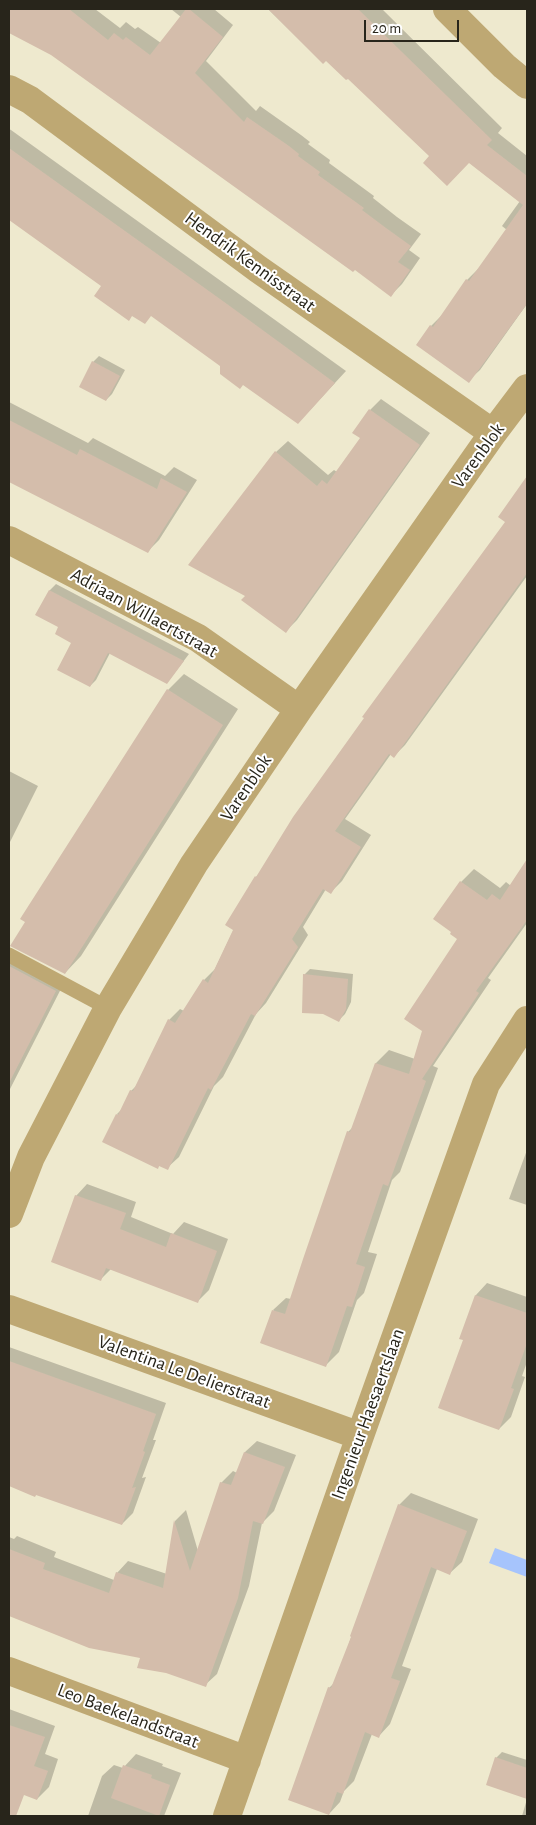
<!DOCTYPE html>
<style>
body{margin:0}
#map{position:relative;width:536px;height:1825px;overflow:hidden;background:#eee9ce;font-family:"Alegreya Sans",sans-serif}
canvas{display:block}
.frame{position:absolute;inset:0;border:10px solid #28251b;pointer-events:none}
.scale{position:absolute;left:364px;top:20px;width:95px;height:22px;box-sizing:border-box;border:2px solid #28251b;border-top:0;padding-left:6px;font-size:15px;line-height:18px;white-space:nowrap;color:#28251b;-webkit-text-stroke:4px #fff;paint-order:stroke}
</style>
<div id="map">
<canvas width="536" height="1825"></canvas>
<div class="frame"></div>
<div class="scale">20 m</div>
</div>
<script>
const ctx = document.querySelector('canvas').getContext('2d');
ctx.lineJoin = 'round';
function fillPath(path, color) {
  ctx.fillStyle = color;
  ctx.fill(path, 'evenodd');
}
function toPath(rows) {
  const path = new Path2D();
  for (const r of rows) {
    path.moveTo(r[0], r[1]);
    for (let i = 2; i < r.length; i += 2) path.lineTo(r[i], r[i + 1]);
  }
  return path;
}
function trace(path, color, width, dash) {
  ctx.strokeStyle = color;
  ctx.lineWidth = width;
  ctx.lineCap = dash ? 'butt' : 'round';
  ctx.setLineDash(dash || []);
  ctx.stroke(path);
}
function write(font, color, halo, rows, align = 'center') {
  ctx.font = font + ' "Alegreya Sans",sans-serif';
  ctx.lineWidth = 4;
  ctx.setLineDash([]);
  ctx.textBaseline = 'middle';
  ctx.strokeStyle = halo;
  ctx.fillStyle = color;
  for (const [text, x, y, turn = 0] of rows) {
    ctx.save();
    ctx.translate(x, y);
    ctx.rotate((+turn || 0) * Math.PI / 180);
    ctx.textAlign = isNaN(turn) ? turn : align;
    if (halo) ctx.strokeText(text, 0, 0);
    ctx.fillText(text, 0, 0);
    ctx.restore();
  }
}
fillPath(toPath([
 [495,1548,527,1560,527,1577,489,1563]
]), '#a6c4fc');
fillPath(toPath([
 [9,9,95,9,120,28,126,22,135,29,138,27,161,43,181,17,171,9,214,9,233,25,206,61,256,111,260,106,301,135,310,142,308,144,330,160,329,163,374,196,373,198,397,217,421,234,409,250,420,258,402,284,391,295,52,54,9,32],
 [268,9,382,9,502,128,498,133,527,156,527,304,480,370,468,381,418,344,431,326,443,314,467,280,479,268,507,230,502,226,520,201,469,162,430,156,348,77,326,59,323,63],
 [9,129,11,130,346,371,310,410,221,365,152,315,133,315,103,286,9,219],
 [99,356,125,370,112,394,106,400,93,362],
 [381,399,430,433,297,620,286,631,246,595,190,565,276,452,288,441,328,475,334,470,337,472,361,438,370,410],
 [9,402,88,443,93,438,165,476,174,467,197,480,159,540,148,551,9,480],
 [527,478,527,576,405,745,394,756,391,754,345,819,371,835,342,881,331,892,326,889,303,927,308,935,266,1003,256,1014,223,1077,214,1086,179,1157,167,1168,160,1165,157,1168,117,1114,123,1108,131,1091,137,1085,169,1020,180,1009,184,1011,204,980,215,969,234,929,256,877,262,870,507,521,500,516],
 [56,584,189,654,167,683,110,653,96,680,90,686,73,642,60,627,37,614,50,590],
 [184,674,238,709,81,956,65,973,168,690],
 [9,771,38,786,9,844],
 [527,864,527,923,488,978,491,980,433,1066,438,1068,400,1172,392,1180,368,1252,377,1254,364,1293,357,1300,339,1352,326,1365,273,1310,286,1298,291,1299,348,1132,354,1126,376,1063,389,1050,415,1059,459,939,461,882,474,869,500,888,506,882,511,886],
 [9,955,66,979,9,1091],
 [310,969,353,974,351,1002,345,1014,339,1020,304,975],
 [527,1150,527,1205,509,1199],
 [87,1184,136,1202,131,1217,173,1234,184,1222,228,1239,209,1290,198,1301,111,1269,101,1279,76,1196],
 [487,1283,527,1297,527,1362,522,1376,525,1377,511,1417,499,1429,465,1339,476,1295],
 [9,1347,166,1403,153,1440,156,1440,142,1478,146,1477,133,1513,122,1524,36,1494,35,1496,9,1485,9,1481,25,1441,9,1435],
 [257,1441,296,1455,274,1511,262,1523,249,1586,217,1674,205,1685,142,1657,89,1646,9,1615,9,1537,14,1539,17,1536,56,1552,54,1557,114,1580,117,1573,128,1561,167,1574,175,1521,186,1510,198,1551,221,1483,233,1471,237,1473,245,1452],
 [411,1493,478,1519,462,1562,450,1573,437,1569,402,1666,411,1669,390,1724,379,1736,372,1734,354,1781,344,1791,340,1802,329,1814,329,1688,335,1682,399,1505],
 [9,1709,55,1726,45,1754,58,1759,49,1787,37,1799,9,1789],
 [502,1752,527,1760,527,1776,523,1788,496,1758],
 [136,1754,163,1764,162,1766,181,1773,164,1816,88,1816,102,1776,114,1765,123,1768],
 [527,1799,527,1816,522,1816]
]), '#0003');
fillPath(toPath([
 [9,9,69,9,108,40,114,33,123,40,126,37,150,55,186,9,189,9,223,37,195,73,244,122,247,117,289,146,299,154,298,156,320,172,318,175,364,208,362,210,386,228,411,246,398,262,410,270,391,297,355,270,353,272,51,55,9,33],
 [268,9,358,9,492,140,487,145,527,176,527,304,469,383,416,345,430,325,433,327,466,279,469,281,523,205,469,163,447,186,423,163,429,156,348,79,346,80,326,61,323,64],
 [9,148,227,304,335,383,298,424,243,385,240,389,220,374,220,366,151,316,145,324,132,316,129,321,94,296,101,286,9,220],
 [92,361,120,376,106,401,79,387],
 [369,409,420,445,286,633,241,600,245,596,188,565,275,451,317,486,322,480,327,484,360,438,352,433],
 [9,420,77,455,80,449,157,489,161,478,187,492,148,553,9,482],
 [527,476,527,573,394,758,389,754,335,831,361,847,331,894,323,889,292,939,298,947,255,1016,251,1014,211,1090,208,1088,168,1170,159,1166,158,1169,102,1142,116,1114,118,1115,130,1090,133,1091,168,1019,175,1023,203,979,208,983,233,930,225,925,255,876,256,877,293,817,364,718,362,717,505,522,498,517],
 [49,590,184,661,167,684,108,653,90,687,57,670,71,643,55,634,58,627,35,615],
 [167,689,223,725,65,974,10,946,25,922,20,919],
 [527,859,527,920,476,991,479,993,422,1079,426,1081,388,1186,383,1184,356,1264,365,1267,352,1307,347,1306,326,1367,260,1343,272,1310,285,1314,303,1259,347,1131,350,1132,375,1063,409,1074,422,1031,404,1019,457,939,450,934,451,932,433,919,460,881,487,900,492,894,500,900],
 [9,966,56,991,9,1083],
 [303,974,348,979,346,1009,339,1022,323,1014,302,1013],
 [75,1195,126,1213,120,1229,166,1247,171,1233,217,1251,198,1303,106,1268,101,1281,51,1262],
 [475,1295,527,1313,527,1343,511,1388,514,1389,499,1430,438,1408,463,1340,459,1339],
 [9,1361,156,1414,143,1451,145,1452,132,1488,136,1487,122,1525,36,1495,35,1497,9,1486],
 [244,1452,285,1467,263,1524,253,1521,238,1598,206,1687,166,1673,137,1668,140,1658,89,1648,9,1616,9,1549,45,1563,43,1569,109,1593,116,1572,163,1588,174,1520,190,1571,220,1482,231,1485],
 [398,1504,467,1531,450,1575,431,1567,391,1678,400,1681,379,1738,365,1732,343,1794,337,1792,329,1815,288,1800,328,1687,331,1688,351,1637,350,1636],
 [9,1725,45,1737,34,1766,48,1771,37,1800,24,1795,16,1816,9,1816],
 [495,1757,527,1768,527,1799,486,1785],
 [123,1765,152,1775,151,1778,170,1785,159,1816,111,1798]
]), '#d4bdab');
trace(toPath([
 [9,955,108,1008]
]), '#bea873', 15);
trace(toPath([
 [447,9,504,66,527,85],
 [9,89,30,100,258,269,493,433],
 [9,540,198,638,299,709],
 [9,1214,31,1157,108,1008,194,864,299,709,493,433,527,388],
 [9,1309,360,1436],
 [9,1671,247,1760],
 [227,1816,360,1436,486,1084,527,1020]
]), '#bea873', 28);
write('19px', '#28251b', '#fff', [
 ["Hendrik Kennisstraat",250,262,36],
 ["Varenblok",478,456,-54],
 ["Adriaan Willaertstraat",144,613,29],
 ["Varenblok",246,788,-56],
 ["Valentina Le Delierstraat",184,1372,20],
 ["Ingenieur Haesaertslaan",368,1414,-70],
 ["Leo Baekelandstraat",128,1716,21]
]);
</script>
